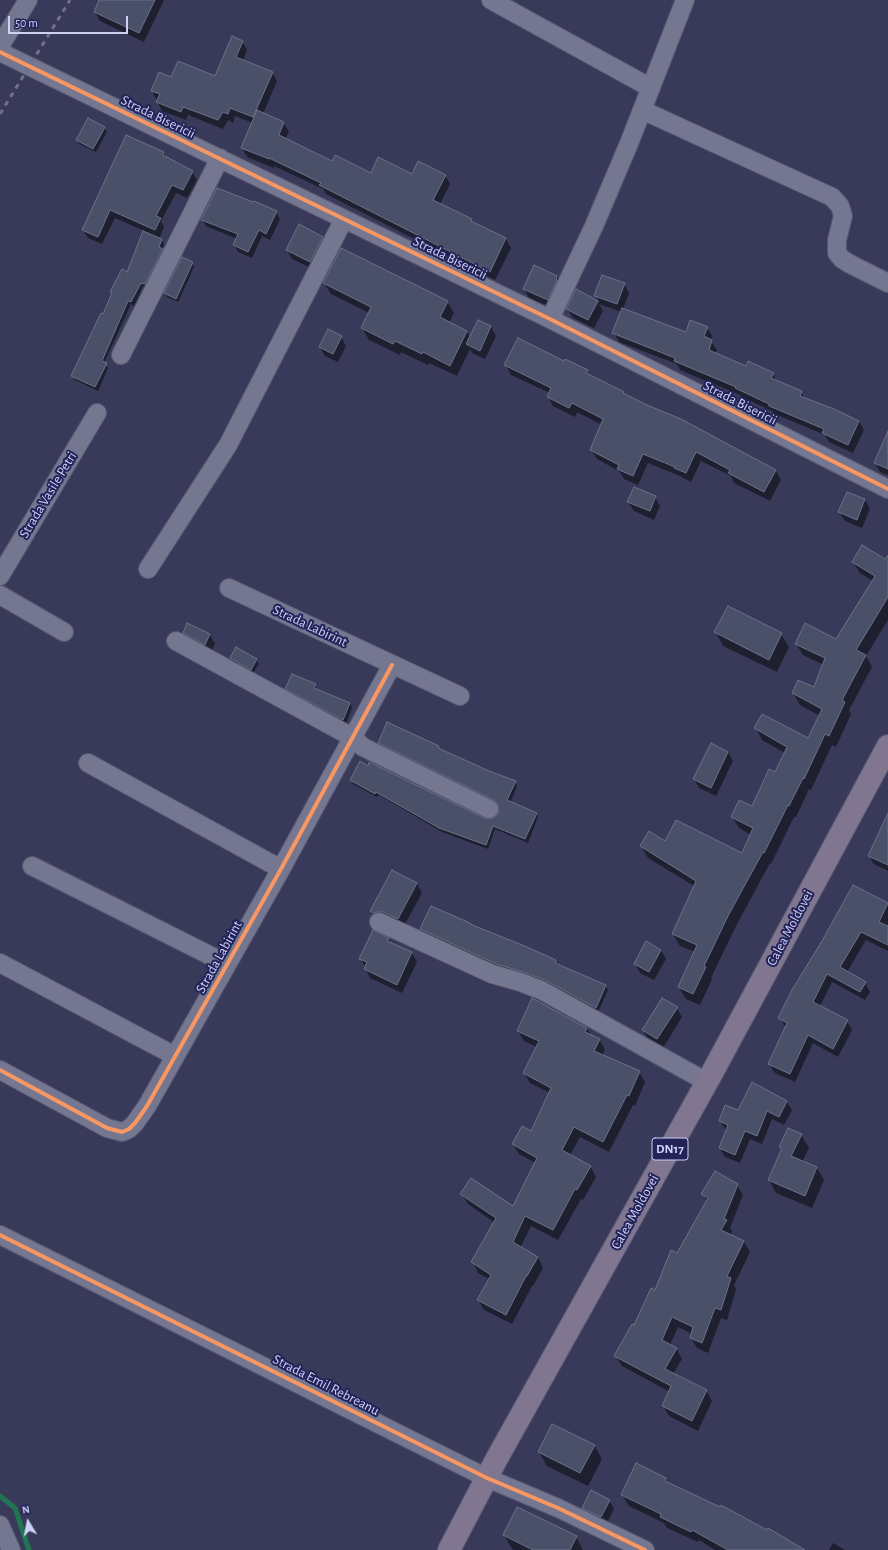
<!DOCTYPE html>
<style>
body{margin:0}
#map{position:relative;width:888px;height:1550px;overflow:hidden;background:#393a59;font-family:"Alegreya Sans",sans-serif}
canvas{display:block}
.north{position:absolute;left:8px;top:1502px;width:40px;height:40px;-webkit-text-stroke:3px #23235a;paint-order:stroke;rotate:350deg;font-size:11px;font-weight:700;line-height:16px;text-align:center;color:#cdd2f5}
.north::after{content:'';display:block;margin:auto;width:14px;height:18px;background:#cdd2f5;clip-path:polygon(50% 0,100% 100%,50% 72%,0 100%)}
.scale{position:absolute;left:8px;top:16px;width:120px;height:18px;box-sizing:border-box;border:2px solid #cdd2f5;border-top:0;padding-left:5px;font-size:12px;line-height:14px;white-space:nowrap;color:#cdd2f5;-webkit-text-stroke:3px #23235a;paint-order:stroke}
</style>
<div id="map">
<canvas width="888" height="1550"></canvas>
<div class="north">N</div>
<div class="scale">50 m</div>
</div>
<script>
const ctx = document.querySelector('canvas').getContext('2d');
ctx.lineJoin = 'round';
function fillPath(path, color) {
  ctx.fillStyle = color;
  ctx.fill(path, 'evenodd');
}
function toPath(rows) {
  const path = new Path2D();
  for (const r of rows) {
    path.moveTo(r[0], r[1]);
    for (let i = 2; i < r.length; i += 2) path.lineTo(r[i], r[i + 1]);
  }
  return path;
}
function trace(path, color, width, dash) {
  ctx.strokeStyle = color;
  ctx.lineWidth = width;
  ctx.lineCap = dash ? 'butt' : 'round';
  ctx.setLineDash(dash || []);
  ctx.stroke(path);
}
function write(font, color, halo, rows, align = 'center') {
  ctx.font = font + ' "Alegreya Sans",sans-serif';
  ctx.lineWidth = 4;
  ctx.setLineDash([]);
  ctx.textBaseline = 'middle';
  ctx.strokeStyle = halo;
  ctx.fillStyle = color;
  for (const [text, x, y, turn = 0] of rows) {
    ctx.save();
    ctx.translate(x, y);
    ctx.rotate((+turn || 0) * Math.PI / 180);
    ctx.textAlign = isNaN(turn) ? turn : align;
    if (halo) ctx.strokeText(text, 0, 0);
    ctx.fillText(text, 0, 0);
    ctx.restore();
  }
}
fillPath(toPath([
 [100,0,164,0,144,42,100,21,95,12],
 [242,41,247,50,243,60,272,72,277,81,263,114,283,123,289,131,285,139,332,162,371,174,445,175,450,184,440,204,471,220,474,224,506,239,511,248,495,280,326,194,323,189,274,166,274,168,247,157,242,148,253,123,235,116,233,123,228,120,223,129,188,115,186,120,162,111,152,91,171,79,216,77],
 [104,128,107,132,96,152,79,144,77,140],
 [164,153,167,159,192,172,197,180,187,198,176,193,161,221,164,227,159,239,161,240,164,244,162,249,164,254,147,288,143,286,134,306,131,304,104,363,108,368,98,391,75,380,72,376,104,316,113,294,111,292,128,273,149,233,115,218,102,244,88,238,83,230],
 [276,212,280,219,270,240,262,236,252,258,238,252,234,245,237,239,206,226,202,220],
 [322,237,328,246,315,270,292,259,287,250],
 [192,263,194,267,178,302,167,297,165,293],
 [557,276,562,285,553,308,529,298,524,289],
 [324,283,447,301,454,313,449,323,467,332,470,338,479,321,491,327,496,336,485,359,472,353,470,349,457,376,429,363,428,365,401,352,400,355,369,340,362,328,369,313,331,294],
 [624,284,629,293,623,309,686,334,707,327,712,336,711,341,717,350,715,354,747,367,773,374,777,382,801,392,805,399,859,421,864,430,853,453,829,442,825,435,775,414,774,412,742,397,740,395,680,370,677,364,619,342,614,333,622,312,599,304,603,311,594,328,573,318,567,309,576,291,600,303,596,296],
 [341,337,346,346,338,362,325,356,320,347],
 [565,362,587,371,591,377,623,393,624,395,647,406,680,419,776,471,781,480,770,501,734,483,731,476,701,461,691,482,680,476,648,463,638,485,624,479,619,471,597,459,591,450,602,425,577,412,575,417,553,406,548,397,550,393,511,375,506,365],
 [888,435,888,475,880,472,875,463],
 [655,497,660,506,654,520,634,511,628,502],
 [865,500,870,509,862,528,845,521,839,512],
 [888,561,888,620,866,656,872,667,849,710,851,714,836,747,832,745,811,790,809,789,796,817,794,817,771,864,770,863,736,926,711,978,712,979,700,1005,686,999,679,987,695,952,680,946,673,934,694,886,648,858,641,846,666,843,743,854,751,835,739,828,732,817,752,807,775,774,785,753,762,740,756,728,808,739,820,716,800,705,793,693,814,688,824,665,803,655,796,644,836,641,873,581,860,573,853,562],
 [188,624,210,635,215,644,210,653,189,641,184,633],
 [716,632,781,634,789,647,777,672,723,646],
 [231,658,256,660,259,664,253,673,233,662],
 [315,685,317,690,350,703,352,707,346,724,289,693,286,688],
 [379,743,438,747,440,750,515,782,517,786,510,803,536,813,538,817,528,843,495,829,488,849,442,832,379,795,377,797,353,784,351,780,484,819,490,820,499,814,500,806,497,804,381,747],
 [728,752,733,761,716,796,699,788,694,779],
 [888,817,888,871,874,864,869,856],
 [392,871,417,884,422,893,403,928,377,920,371,911],
 [853,886,888,905,888,951,866,940,847,972,865,983,870,992,865,1000,832,982,820,1006,847,1021,852,1030,838,1057,813,1043,795,1082,775,1073,769,1064,786,1028,780,1018],
 [470,924,555,961,558,965,605,986,608,990,598,1012,424,933,421,929],
 [388,939,391,943,412,953,417,962,402,993,370,978,361,959],
 [661,950,666,959,654,980,640,973,635,964],
 [677,1008,682,1017,663,1048,648,1039,643,1030],
 [587,1028,591,1036,599,1039,605,1050,602,1056,639,1072,645,1082,635,1106,633,1105,609,1152,580,1137,570,1155,590,1166,596,1177,583,1200,581,1199,558,1240,531,1226,520,1248,538,1257,543,1268,533,1286,532,1286,512,1324,484,1310,478,1300,489,1279,478,1273,473,1262,495,1223,468,1204,462,1194,513,1208,536,1163,519,1154,513,1144,532,1132,550,1093,530,1083,524,1073,537,1047,524,1041,518,1031],
 [786,1101,792,1110,784,1125,772,1119,762,1144,750,1139,740,1163,725,1157,720,1148,727,1130,725,1129,720,1121,738,1111],
 [789,1129,801,1135,809,1148,802,1162,817,1168,824,1180,812,1208,776,1193,769,1180,782,1150,780,1147],
 [737,1185,743,1195,730,1228,732,1231,730,1235,744,1242,750,1252,734,1285,736,1289,727,1320,721,1318,708,1353,697,1348,691,1338,692,1334,678,1327,670,1345,676,1348,682,1359,673,1374,706,1390,712,1401,698,1431,669,1416,663,1406,670,1392,622,1366,616,1356,656,1291,707,1201,703,1194],
 [594,1445,602,1459,588,1486,547,1466,539,1452],
 [665,1478,669,1484,800,1550,715,1550,699,1540,698,1542,667,1528,664,1523,629,1506,622,1495],
 [609,1500,614,1509,606,1525,588,1517,583,1508],
 [504,1535,576,1537,583,1550,515,1550,512,1549],
 [833,1543,845,1550,829,1550]
]), '#0007');
trace(toPath([
 [0,1496,15,1508,29,1550]
]), '#207653', 5);
const building = toPath([
 [99,0,155,0,139,33,94,12,99,0],
 [232,36,243,41,236,57,273,72,253,117,230,108,228,114,223,112,218,120,183,107,181,112,156,102,160,94,151,91,159,72,171,77,178,61,215,76,232,36],
 [257,110,284,122,279,135,332,161,335,155,371,173,378,157,412,174,418,161,446,175,433,200,472,219,471,221,506,238,490,272,319,185,321,183,269,158,269,159,241,148,257,110],
 [88,118,105,127,93,149,76,140,88,118],
 [126,135,164,152,163,155,193,171,183,190,172,185,156,216,161,218,155,230,110,210,98,237,82,230,126,135],
 [217,188,253,202,254,201,277,211,266,234,259,230,248,252,233,245,238,234,201,220,217,188],
 [299,224,323,237,310,262,286,250,299,224],
 [143,231,162,239,159,247,163,249,145,284,141,283,131,302,128,301,102,361,107,363,95,387,71,376,101,313,103,314,112,293,110,292,122,269,127,272,143,231],
 [341,248,448,301,440,317,467,331,450,366,423,352,422,354,395,341,393,344,361,328,371,307,323,283,341,248],
 [182,257,193,262,176,299,164,293,182,257],
 [534,265,557,276,556,279,557,280,548,300,523,289,534,265],
 [602,275,625,283,617,304,594,296,602,275],
 [576,289,598,301,588,320,566,309,576,289],
 [622,308,686,332,690,320,708,327,704,336,712,340,709,350,746,366,748,361,774,373,771,378,802,391,800,396,834,409,859,421,848,445,822,433,824,429,769,406,769,404,735,388,736,387,674,361,675,358,612,333,622,308],
 [478,320,491,326,480,351,466,344,478,320],
 [328,329,342,336,333,354,319,347,328,329],
 [518,338,564,361,565,359,588,370,586,373,624,392,623,393,647,405,681,419,776,470,764,492,728,473,730,470,696,452,686,473,674,468,675,467,643,454,633,476,617,469,619,465,590,450,603,419,572,403,569,408,547,397,551,388,504,365,518,338],
 [888,431,888,469,874,463,888,431],
 [634,487,656,496,650,511,627,502,634,487],
 [847,492,865,499,857,520,838,512,847,492],
 [862,545,885,559,888,555,888,597,856,650,866,655,842,700,845,702,829,736,825,734,804,779,803,778,789,806,788,805,764,853,763,852,729,914,704,966,706,967,693,994,678,987,697,945,672,934,696,881,640,846,649,831,665,841,676,820,742,853,753,828,731,817,739,800,752,806,769,769,775,772,787,747,754,728,762,714,808,738,822,709,792,693,798,680,814,687,825,658,795,644,805,623,836,639,875,576,852,562,862,545],
 [728,606,782,633,769,660,714,632,728,606],
 [187,623,210,634,205,645,183,633,187,623],
 [236,647,257,659,251,670,230,658,236,647],
 [292,674,316,684,314,688,350,703,343,720,285,689,292,674],
 [387,722,439,746,438,748,489,771,516,781,507,800,537,813,525,839,493,826,486,845,439,828,376,792,375,794,350,780,360,761,368,766,369,762,484,818,490,819,495,817,498,814,499,808,497,803,494,800,378,743,387,722],
 [711,743,728,752,711,788,693,779,711,743],
 [888,813,888,865,868,856,888,813],
 [392,870,417,883,398,919,383,912,378,912,374,913,370,911,392,870],
 [853,885,888,903,879,922,888,926,888,945,861,932,840,967,866,982,860,992,827,974,813,1002,848,1020,833,1049,808,1035,790,1074,768,1064,787,1023,778,1018,792,990,822,941,853,885],
 [431,906,470,923,470,924,527,947,556,960,555,963,606,985,596,1008,545,980,523,972,496,964,420,929,431,906],
 [373,930,389,938,387,941,412,952,397,985,364,969,367,962,359,959,373,930],
 [646,941,661,950,649,972,634,964,646,941],
 [532,998,587,1028,585,1032,600,1039,594,1051,640,1071,629,1096,627,1095,603,1142,574,1127,562,1150,591,1166,577,1190,575,1189,553,1230,525,1216,513,1242,538,1257,527,1276,526,1276,506,1315,477,1300,491,1275,471,1262,496,1218,460,1194,471,1178,513,1206,537,1158,512,1144,522,1126,531,1131,551,1088,523,1073,539,1041,517,1031,532,998],
 [662,998,678,1007,657,1039,642,1030,662,998],
 [752,1082,787,1101,779,1117,767,1111,757,1136,745,1131,735,1155,719,1148,728,1125,719,1121,725,1105,738,1110,752,1082],
 [788,1128,802,1134,791,1156,817,1167,805,1196,768,1180,782,1148,779,1147,788,1128],
 [715,1171,738,1184,724,1219,727,1220,721,1230,744,1241,727,1276,731,1278,721,1310,715,1308,702,1343,690,1338,693,1327,672,1317,662,1340,677,1348,665,1369,707,1390,692,1421,662,1406,671,1386,614,1356,632,1324,634,1325,651,1288,655,1290,671,1250,677,1253,708,1198,701,1194,715,1171],
 [552,1424,595,1445,580,1473,538,1452,552,1424],
 [636,1463,666,1478,665,1481,720,1507,721,1505,767,1530,768,1528,805,1550,728,1550,692,1530,691,1532,660,1517,661,1514,621,1495,636,1463],
 [591,1490,610,1500,601,1517,582,1508,591,1490],
 [517,1507,577,1536,570,1550,533,1550,503,1535,517,1507]
]);
fillPath(building, '#495068');
trace(building, '#6a728a', 1);
const street = toPath([
 [491,0,651,88],
 [0,46,28,0],
 [0,52,550,319,888,489],
 [642,110,832,197,840,206,843,216,837,240,837,253,842,259,850,264,888,283],
 [550,319,594,226,630,141,685,0],
 [121,355,220,158],
 [148,569,228,445,344,219],
 [0,576,97,413],
 [229,588,460,696],
 [0,595,64,632],
 [176,641,352,737,363,747,489,809],
 [88,763,281,869],
 [32,866,227,964],
 [379,922,492,974,520,982,541,990,707,1082],
 [0,963,175,1056],
 [0,1070,107,1128,122,1132,129,1129,135,1123,147,1106,281,869,392,665],
 [0,1235,487,1478,558,1508,645,1550],
 [0,1525,11,1550]
]);
const highway = toPath([
 [449,1550,496,1460,712,1073,888,746]
]);
trace(street, '#575974', 20);
trace(highway, '#575974', 24);
trace(street, '#75768f', 18);
trace(highway, '#807690', 22);
trace(toPath([
 [0,114,70,0]
]), '#70718b', 3, [5, 5]);
trace(toPath([
 [0,52,550,319,888,489],
 [0,1070,107,1128,122,1132,129,1129,135,1123,147,1106,281,869,392,665],
 [0,1235,487,1478,558,1508,645,1550]
]), '#f99763', 4);
for (const [x, y, w] of [
 [670,1149,36]
]) {
  const box = new Path2D();
  box.roundRect(x - w / 2, y - 11, w, 22, 3);
  ctx.fillStyle = '#23235a';
  ctx.fill(box);
  trace(box, '#cdd2f5', 1);
}
write('bold 13px', '#cdd2f5', null, [
 ["DN17",670,1149]
]);
write('14px', '#cdd2f5', '#23235a', [
 ["Strada Bisericii",158,117,26],
 ["Strada Bisericii",450,258,26],
 ["Strada Bisericii",740,403,27],
 ["Strada Vasile Petri",48,495,-59],
 ["Strada Labirint",310,626,25],
 ["Calea Moldovei",790,928,-62],
 ["Strada Labirint",219,957,-61],
 ["Calea Moldovei",635,1212,-61],
 ["Strada Emil Rebreanu",326,1385,27]
]);
</script>
